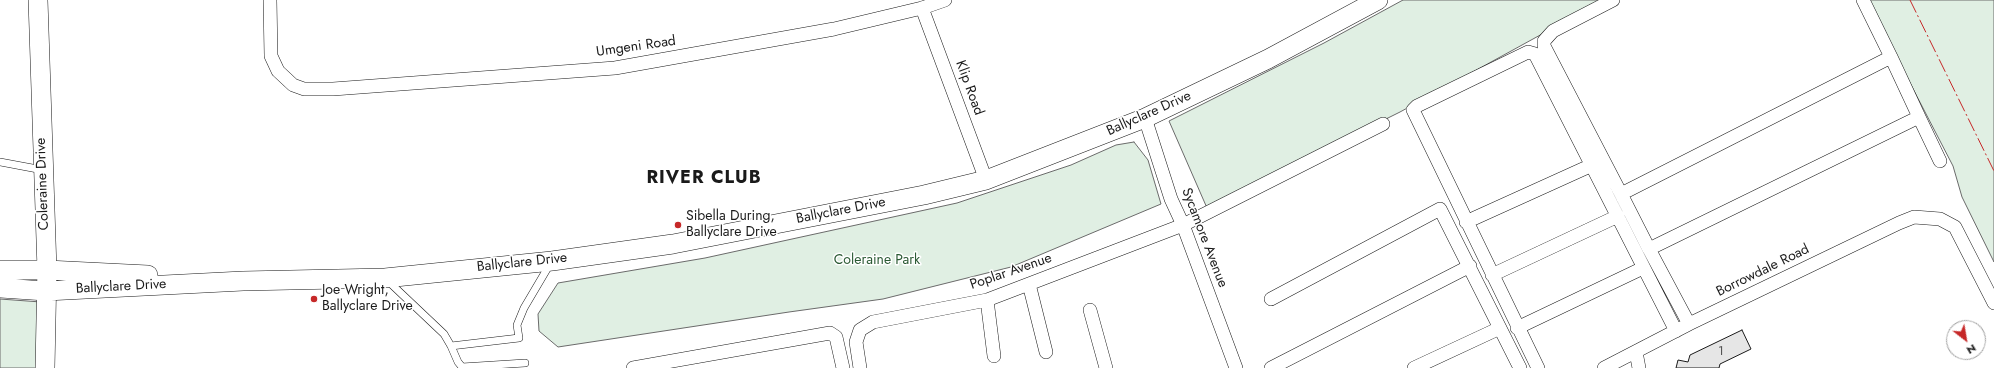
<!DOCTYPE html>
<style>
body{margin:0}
#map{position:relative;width:1994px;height:368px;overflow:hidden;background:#fff;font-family:Jost,sans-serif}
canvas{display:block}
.north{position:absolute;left:1946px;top:320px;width:40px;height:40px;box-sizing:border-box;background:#fff;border:1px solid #a3a3a3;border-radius:50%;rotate:149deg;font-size:11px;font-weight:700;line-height:16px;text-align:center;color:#1a1a1a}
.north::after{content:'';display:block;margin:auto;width:14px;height:18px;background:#c62828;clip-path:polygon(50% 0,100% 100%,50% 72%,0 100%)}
</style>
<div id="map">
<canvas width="1994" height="368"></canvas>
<div class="north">N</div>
</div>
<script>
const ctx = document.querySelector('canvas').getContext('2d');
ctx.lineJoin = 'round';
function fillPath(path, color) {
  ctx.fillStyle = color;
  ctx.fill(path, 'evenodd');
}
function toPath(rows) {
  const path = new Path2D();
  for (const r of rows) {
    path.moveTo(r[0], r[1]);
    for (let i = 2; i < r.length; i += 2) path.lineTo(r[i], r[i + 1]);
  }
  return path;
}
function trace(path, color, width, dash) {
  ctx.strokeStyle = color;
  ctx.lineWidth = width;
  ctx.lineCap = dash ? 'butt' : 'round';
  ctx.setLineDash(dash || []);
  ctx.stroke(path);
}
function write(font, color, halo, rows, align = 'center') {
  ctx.font = font + ' Jost,sans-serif';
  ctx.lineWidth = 3;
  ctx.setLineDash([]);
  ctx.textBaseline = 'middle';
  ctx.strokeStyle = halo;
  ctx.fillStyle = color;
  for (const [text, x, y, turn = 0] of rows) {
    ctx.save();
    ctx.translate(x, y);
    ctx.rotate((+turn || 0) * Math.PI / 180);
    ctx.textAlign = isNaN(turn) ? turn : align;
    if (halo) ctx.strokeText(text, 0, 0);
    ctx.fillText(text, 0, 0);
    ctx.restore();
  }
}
const green = toPath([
 [1403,0,1604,0,1400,112,1207,208,1169,121,1324,43,1403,0],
 [1867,0,1994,0,1994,262,1962,197,1953,166,1867,0],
 [1134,142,1148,160,1161,204,1011,267,883,299,789,312,558,347,539,331,538,314,558,283,705,258,957,203,1071,165,1116,145,1134,142],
 [0,299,41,302,37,368,0,368,0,299]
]);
fillPath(green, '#e0efe3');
trace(green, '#6a6a6a', 1);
const building = toPath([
 [1742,330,1751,349,1720,364,1719,368,1676,368,1678,360,1688,362,1690,355,1742,330]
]);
fillPath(building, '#e6e6e6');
trace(building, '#1a1a1a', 1);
const lane = toPath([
 [0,162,43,170],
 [388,281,444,334,451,346,519,338,517,325,524,308,550,264],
 [451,346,458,362,462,367,525,363]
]);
const street = toPath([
 [270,0,271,56,278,71,293,85,304,89,333,89,615,68,834,29,922,8,945,0],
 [1613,0,1553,31,1544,41,1544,46,1621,194],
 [1863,0,1891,57],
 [922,8,986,180],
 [1145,118,1171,199,1183,225,1236,368],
 [1466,222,1592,165],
 [1649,249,1621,194,1891,57,1919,117],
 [1492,275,1618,216],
 [1029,284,1046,352],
 [1271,299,1440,209,1520,368],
 [987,300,994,356],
 [1090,310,1106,368],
 [1689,324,1649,249,1919,117,1940,161],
 [1517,328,1643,268],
 [1636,352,1639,368],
 [633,368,830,333,836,337,843,368],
 [860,368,856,342,860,330,873,322,987,300,1183,225,1383,124],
 [1271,368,1470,266],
 [1414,368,1500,328],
 [1538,368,1413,110,1417,106,1528,52,1535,54,1676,331],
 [1604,368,1689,324,1899,223,1914,217,1940,219,1955,227,1994,303]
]);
const secondary = toPath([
 [38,0,47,270,45,368],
 [0,270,47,270,148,275],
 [0,288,46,291,243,281,385,278,552,261,673,244,924,195,986,180,1145,118,1268,59,1378,0]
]);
trace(lane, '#1a1a1a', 8);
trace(street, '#1a1a1a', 14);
trace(secondary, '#1a1a1a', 20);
trace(lane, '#fff', 7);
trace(street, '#fff', 13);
trace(secondary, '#fff', 19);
trace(toPath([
 [1910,0,1994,171]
]), '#c62828', 1, [14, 3, 2, 3]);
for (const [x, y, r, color] of [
 [678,225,4,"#c62828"],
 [314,299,4,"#c62828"]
]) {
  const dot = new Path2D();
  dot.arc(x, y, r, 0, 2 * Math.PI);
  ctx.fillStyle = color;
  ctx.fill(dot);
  trace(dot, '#fff', 1.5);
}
write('12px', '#4d4d4d', null, [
 ["1",1721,352]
]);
write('14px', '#1a1a1a', '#fff', [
 ["Umgeni Road",636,47,-8],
 ["Klip Road",969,88,70],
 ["Ballyclare Drive",1149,114,-24],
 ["Coleraine Drive",43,184,-92],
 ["Ballyclare Drive",841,211,-11],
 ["Sycamore Avenue",1204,238,69],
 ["Ballyclare Drive",522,263,-6],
 ["Borrowdale Road",1763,271,-26],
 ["Poplar Avenue",1011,272,-19],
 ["Ballyclare Drive",121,287,-3]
]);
write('14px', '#1a1a1a', '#fff', [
 ["Sibella During,",686,217],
 ["Ballyclare Drive",686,233],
 ["Joe Wright,",322,291],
 ["Ballyclare Drive",322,307]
], 'left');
write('14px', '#2b5a34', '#fff', [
 ["Coleraine Park",877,261]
]);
ctx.letterSpacing = '1px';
write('bold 18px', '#1a1a1a', '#fff', [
 ["RIVER CLUB",704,179]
]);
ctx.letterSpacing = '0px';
</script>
